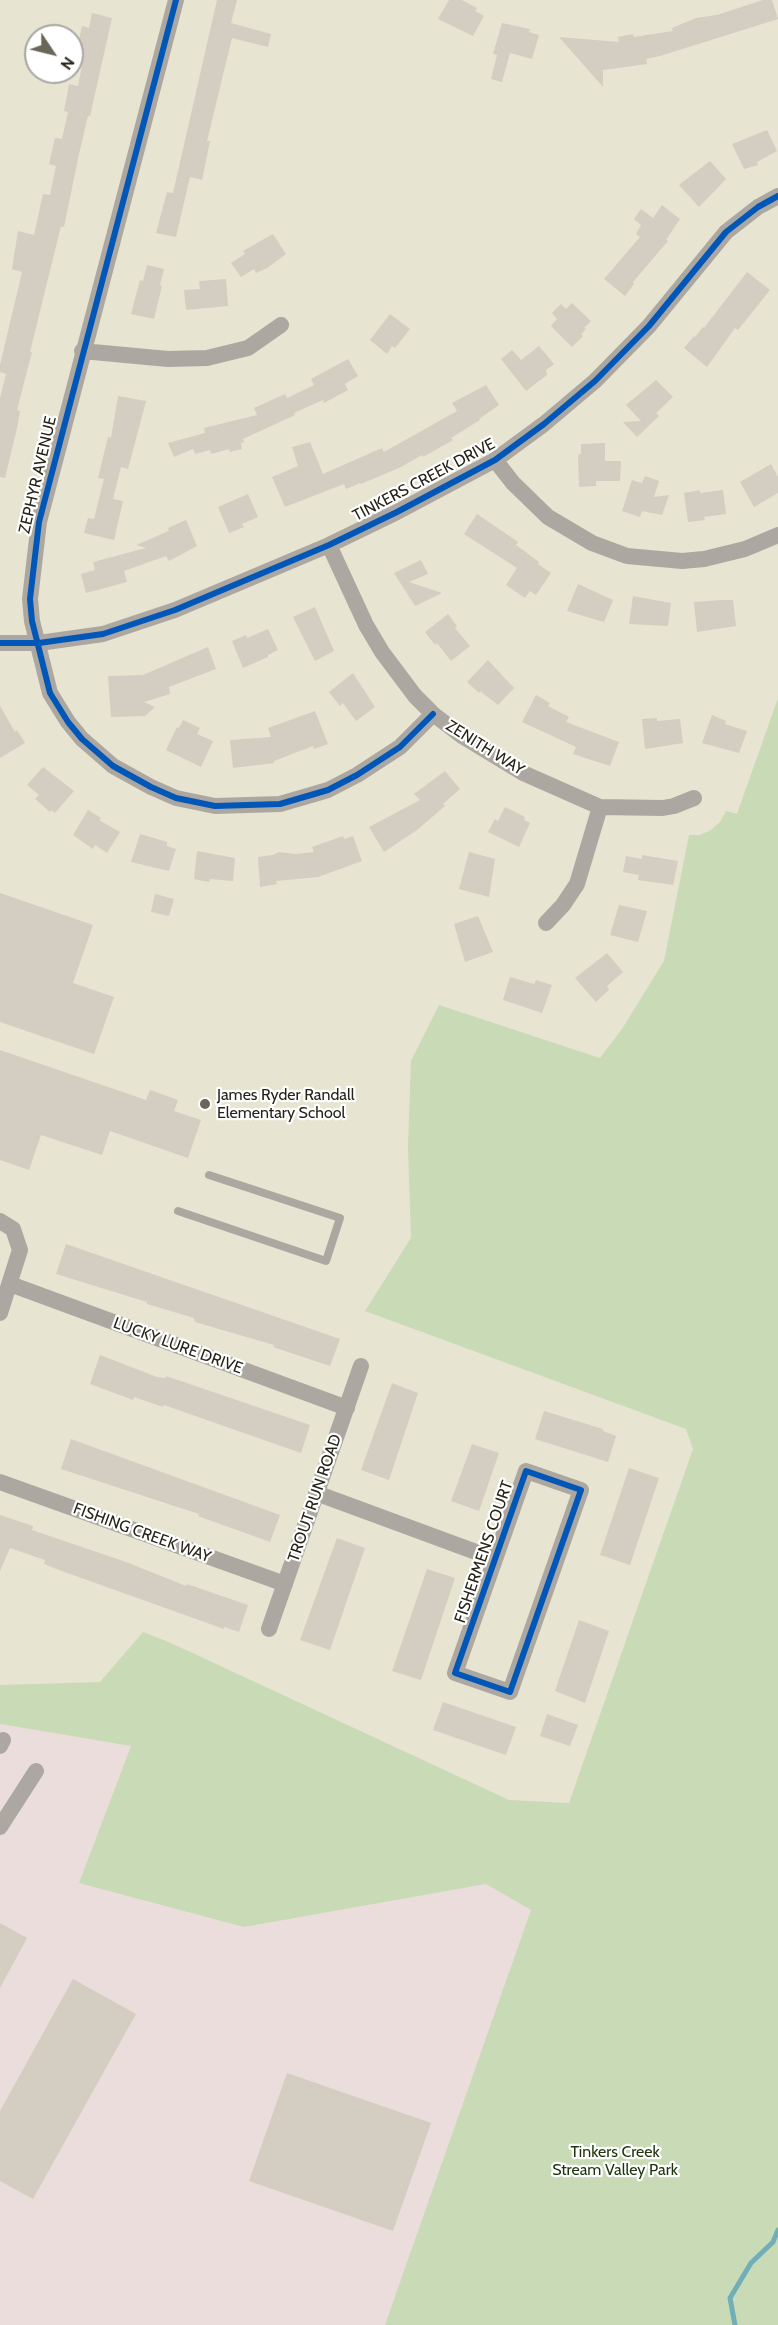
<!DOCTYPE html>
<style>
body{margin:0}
#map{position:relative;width:778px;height:2325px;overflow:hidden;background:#e7e4d1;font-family:Cabin,sans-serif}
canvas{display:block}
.north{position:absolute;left:24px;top:24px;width:60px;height:60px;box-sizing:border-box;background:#fff;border:2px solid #a8a7a3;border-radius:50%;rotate:125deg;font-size:16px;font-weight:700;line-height:24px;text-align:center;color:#262418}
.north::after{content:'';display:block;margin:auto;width:21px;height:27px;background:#6a6759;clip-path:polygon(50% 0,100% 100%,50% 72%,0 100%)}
</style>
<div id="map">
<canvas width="778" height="2325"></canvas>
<div class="north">N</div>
</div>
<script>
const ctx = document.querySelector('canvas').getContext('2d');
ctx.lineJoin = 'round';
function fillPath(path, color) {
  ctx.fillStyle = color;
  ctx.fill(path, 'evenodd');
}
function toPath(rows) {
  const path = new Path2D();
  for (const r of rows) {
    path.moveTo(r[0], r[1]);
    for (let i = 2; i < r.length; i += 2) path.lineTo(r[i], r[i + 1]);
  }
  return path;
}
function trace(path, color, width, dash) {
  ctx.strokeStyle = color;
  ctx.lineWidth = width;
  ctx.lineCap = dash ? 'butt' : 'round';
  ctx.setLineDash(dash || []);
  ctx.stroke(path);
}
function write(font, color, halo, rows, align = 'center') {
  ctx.font = font + ' Cabin,sans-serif';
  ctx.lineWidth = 4.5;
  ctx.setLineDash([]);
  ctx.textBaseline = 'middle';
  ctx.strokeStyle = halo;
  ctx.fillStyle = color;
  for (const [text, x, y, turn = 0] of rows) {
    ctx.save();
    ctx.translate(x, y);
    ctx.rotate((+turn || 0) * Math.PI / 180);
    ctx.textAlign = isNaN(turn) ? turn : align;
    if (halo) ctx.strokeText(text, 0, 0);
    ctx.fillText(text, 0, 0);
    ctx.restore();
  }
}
fillPath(toPath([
 [0,1724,131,1746,79,1883,244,1927,487,1884,605,1953,447,2325,0,2325]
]), '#ebdddb');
fillPath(toPath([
 [778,698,778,2325,385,2325,531,1910,486,1884,244,1927,79,1883,131,1746,0,1724,0,1685,100,1682,143,1632,171,1643,509,1800,569,1803,693,1449,686,1429,365,1311,411,1238,408,1147,411,1061,439,1005,600,1058,622,1029,664,961,689,835,700,835,711,830,720,822,726,811,737,814]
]), '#c9dab6');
trace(toPath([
 [735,2325,730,2298,751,2263,773,2242,778,2230]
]), '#70afb8', 5);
fillPath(toPath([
 [217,0,237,0,231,23,271,34,268,47,232,38,207,141,210,141,202,180,190,177,176,237,156,233,167,192,173,193],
 [449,0,462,0,477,8,475,11,484,16,473,36,438,19],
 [763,0,772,0,778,19,660,56,646,59,647,64,603,70,603,87,559,37,619,42,618,37,633,34,634,37,673,31,672,28,696,18,717,15],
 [92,13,112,18,90,116,88,116,79,154,64,227,61,226,30,352,32,352,17,410,20,411,17,428,5,478,0,477,0,398,6,374,0,372,0,365,22,272,12,269,18,231,34,235,43,194,50,195,56,166,49,164,55,138,62,139,68,112,64,111,69,84,78,86,84,55,76,53,82,26,89,28],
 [502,23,530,29,529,32,539,35,532,59,510,53,502,82,491,79,497,55,493,54],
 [767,130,777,151,757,162,758,165,744,169,732,144],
 [710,161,726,179,699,207,679,185],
 [662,205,680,219,666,240,668,241,633,282,634,284,625,296,604,279,640,237,636,234,641,225,634,219,641,209,653,218],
 [273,234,286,254,267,268,256,273,254,269,241,277,231,263,245,254,243,251],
 [147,265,164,269,160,285,162,286,154,319,131,314,140,280,143,281],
 [747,272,770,290,738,330,735,328,707,367,684,348,694,336,695,337,703,327,704,328],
 [226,279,228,306,186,310,184,290,200,289,199,281],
 [572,303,591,321,584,328,586,329,581,334,583,336,572,347,551,326,557,319,552,313,561,304,566,309],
 [390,314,410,329,395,348,392,346,387,354,370,340],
 [539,346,554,364,546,370,547,375,526,391,501,359,512,350,521,360],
 [348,359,358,376,345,384,348,390,324,403,323,400,294,413,295,415,243,439,244,442,241,443,242,449,230,452,229,449,211,454,210,450,195,454,193,449,174,457,168,443,205,433,204,428,257,415,254,408,285,394,287,398,314,385,311,379],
 [656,380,673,397,656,413,659,416,637,437,623,422,641,421,626,405],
 [486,385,499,405,479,419,480,420,451,438,453,440,423,457,422,455,401,467,361,484,360,483,346,489,344,484,285,507,272,477,298,466,292,447,310,442,323,474,382,448,384,452,457,411,452,403],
 [118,396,146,401,128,469,121,467,113,499,123,501,114,540,84,533,88,518,94,519,104,479,98,478,108,437,111,438],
 [605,443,605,461,621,461,620,481,596,481,596,486,579,487,578,455,581,454,581,444],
 [771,464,778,477,778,493,754,507,740,482],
 [645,476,659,481,654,497,669,495,662,515,642,511,640,517,622,511,632,480,642,483],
 [700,490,700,493,723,490,726,514,704,517,705,520,688,522,684,493],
 [248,494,258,517,242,524,244,527,229,533,218,507],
 [477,514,518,542,516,545,539,562,538,564,551,573,536,595,530,591,525,598,506,585,517,568,464,534],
 [186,520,197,546,169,561,166,556,124,571,127,582,86,593,81,574,95,570,93,562,146,548,136,545,169,531,168,528],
 [421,560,428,574,409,582,442,593,415,606,394,573],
 [578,584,613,600,604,622,567,611],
 [633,596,671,603,668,626,629,624],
 [722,600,733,600,736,626,697,632,694,602],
 [315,607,334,651,315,661,293,617],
 [448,614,457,626,455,628,470,646,451,661,437,643,435,645,425,632],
 [268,629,278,650,268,655,268,657,243,668,232,641,246,635,247,638],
 [208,647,216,669,169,687,170,694,144,702,155,707,145,716,111,717,108,676,143,675],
 [488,660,514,688,498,705,480,691,479,693,467,682],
 [353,673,375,707,356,721,343,703,340,706,329,692],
 [536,695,550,703,548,706,569,717,566,722,619,742,610,766,573,754,576,747,522,722],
 [0,706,15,732,17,730,25,743,0,758],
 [315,711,328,744,314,749,313,746,274,761,274,763,233,768,230,740,271,737,268,728],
 [712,715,726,721,725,724,747,731,739,753,702,743],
 [657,718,657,721,680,719,683,743,645,749,642,719],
 [183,720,200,728,197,734,213,741,201,767,166,750,177,727,179,728],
 [43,767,74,791,55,813,51,810,50,812,35,799,39,795,27,785],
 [445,771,460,789,443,804,445,806,417,830,384,852,369,827,420,800,414,794],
 [505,807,525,817,524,820,530,823,519,847,488,832,495,819,498,821],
 [88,810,101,818,99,820,120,832,107,853,95,845,93,849,73,835],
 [140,834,167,842,167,846,176,849,169,871,131,862],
 [343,836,344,839,353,836,362,861,318,877,276,881,277,884,260,887,258,857,273,855,279,852,295,854,314,852,312,847],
 [197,851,235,858,233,881,210,879,209,882,194,879],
 [469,852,495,859,489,897,459,889],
 [642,855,678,861,673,885,638,880,639,875,623,872,626,856,642,859],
 [0,893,93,925,73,983,114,997,94,1054,0,1022],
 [155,894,174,899,169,916,151,912],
 [619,905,647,911,638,942,610,935],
 [478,916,493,952,465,962,454,924],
 [607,953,623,972,607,986,609,990,596,1002,575,978],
 [510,977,534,984,536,980,552,985,542,1013,503,1000],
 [0,1050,146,1100,150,1090,178,1100,174,1111,201,1120,188,1158,110,1131,102,1155,41,1135,29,1170,0,1160],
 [66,1244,340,1339,330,1366,273,1347,274,1345,195,1322,194,1318,147,1304,147,1302,56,1274],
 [100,1355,157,1377,165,1378,166,1376,310,1425,301,1453,164,1405,163,1407,134,1397,133,1400,90,1384],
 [392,1383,418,1393,389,1480,361,1470],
 [544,1411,603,1429,603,1431,616,1436,608,1462,535,1439],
 [71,1439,280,1515,270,1542,198,1516,199,1514,61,1469],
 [472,1444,499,1453,479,1511,451,1501],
 [629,1468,659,1478,630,1565,600,1555],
 [0,1515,33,1526,32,1530,126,1562,186,1586,187,1584,248,1605,239,1632,224,1627,224,1629,59,1570,44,1564,45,1560,10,1548,0,1571],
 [337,1538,365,1548,330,1650,300,1640],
 [427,1569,455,1578,421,1680,392,1671],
 [579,1620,609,1631,585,1703,555,1691],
 [443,1702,516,1727,506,1755,433,1730],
 [547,1714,578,1725,570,1746,540,1736],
 [0,1923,27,1938,0,1988],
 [73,1979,136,2014,33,2199,0,2181,0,2111],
 [287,2073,431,2123,393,2231,249,2181]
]), '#d4cdc1');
trace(toPath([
 [178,1211,326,1261,340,1218,209,1175]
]), '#aca8a1', 8);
trace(toPath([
 [176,0,39,522,30,599,32,621,50,693,68,722,82,739,113,766,151,787,176,798,215,806,280,804,328,790,357,775,400,747,433,714],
 [82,351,168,359,207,358,248,348,281,325],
 [495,460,513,483,548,517,592,543,627,556,682,561,704,559,745,549,778,535],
 [329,545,366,625,382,652,415,696,433,714,462,736,523,773,600,807,663,808,674,806,694,798],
 [0,643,39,643,103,634,175,610,329,545,397,512,495,460,544,424,595,381,649,326,726,232,758,207,778,196],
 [546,923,563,905,577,884,600,807],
 [0,1221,13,1229,20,1250,0,1313],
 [10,1284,347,1408],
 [526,1471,581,1490,510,1692,455,1673,526,1471],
 [0,1482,285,1584],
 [316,1493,495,1559],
 [269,1629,361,1366],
 [0,1746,3,1740],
 [0,1827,36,1771]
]), '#aca8a1', 16);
trace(toPath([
 [176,0,39,522,30,599,32,621,50,693,68,722,82,739,113,766,151,787,176,798,215,806,280,804,328,790,357,775,400,747,433,714],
 [0,643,39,643,103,634,175,610,329,545,397,512,495,460,544,424,595,381,649,326,726,232,758,207,778,196],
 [526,1471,581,1490,510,1692,455,1673,526,1471]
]), '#0057b8', 6);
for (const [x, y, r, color] of [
 [205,1104,6,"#6a6759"]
]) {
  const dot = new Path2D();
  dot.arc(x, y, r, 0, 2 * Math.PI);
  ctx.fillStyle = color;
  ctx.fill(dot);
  trace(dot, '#fff', 2);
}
write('16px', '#262418', '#fff', [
 ["ZEPHYR AVENUE",38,475,-77],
 ["TINKERS CREEK DRIVE",424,480,-28],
 ["ZENITH WAY",485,748,32],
 ["LUCKY LURE DRIVE",178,1346,20],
 ["TROUT RUN ROAD",315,1498,-71],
 ["FISHING CREEK WAY",142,1533,20],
 ["FISHERMENS COURT",484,1552,-71]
]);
write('16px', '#262418', '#fff', [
 ["James Ryder Randall",217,1095],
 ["Elementary School",217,1113]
], 'left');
write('16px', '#1c350d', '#fff', [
 ["Tinkers Creek",615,2152],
 ["Stream Valley Park",615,2170]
]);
</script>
